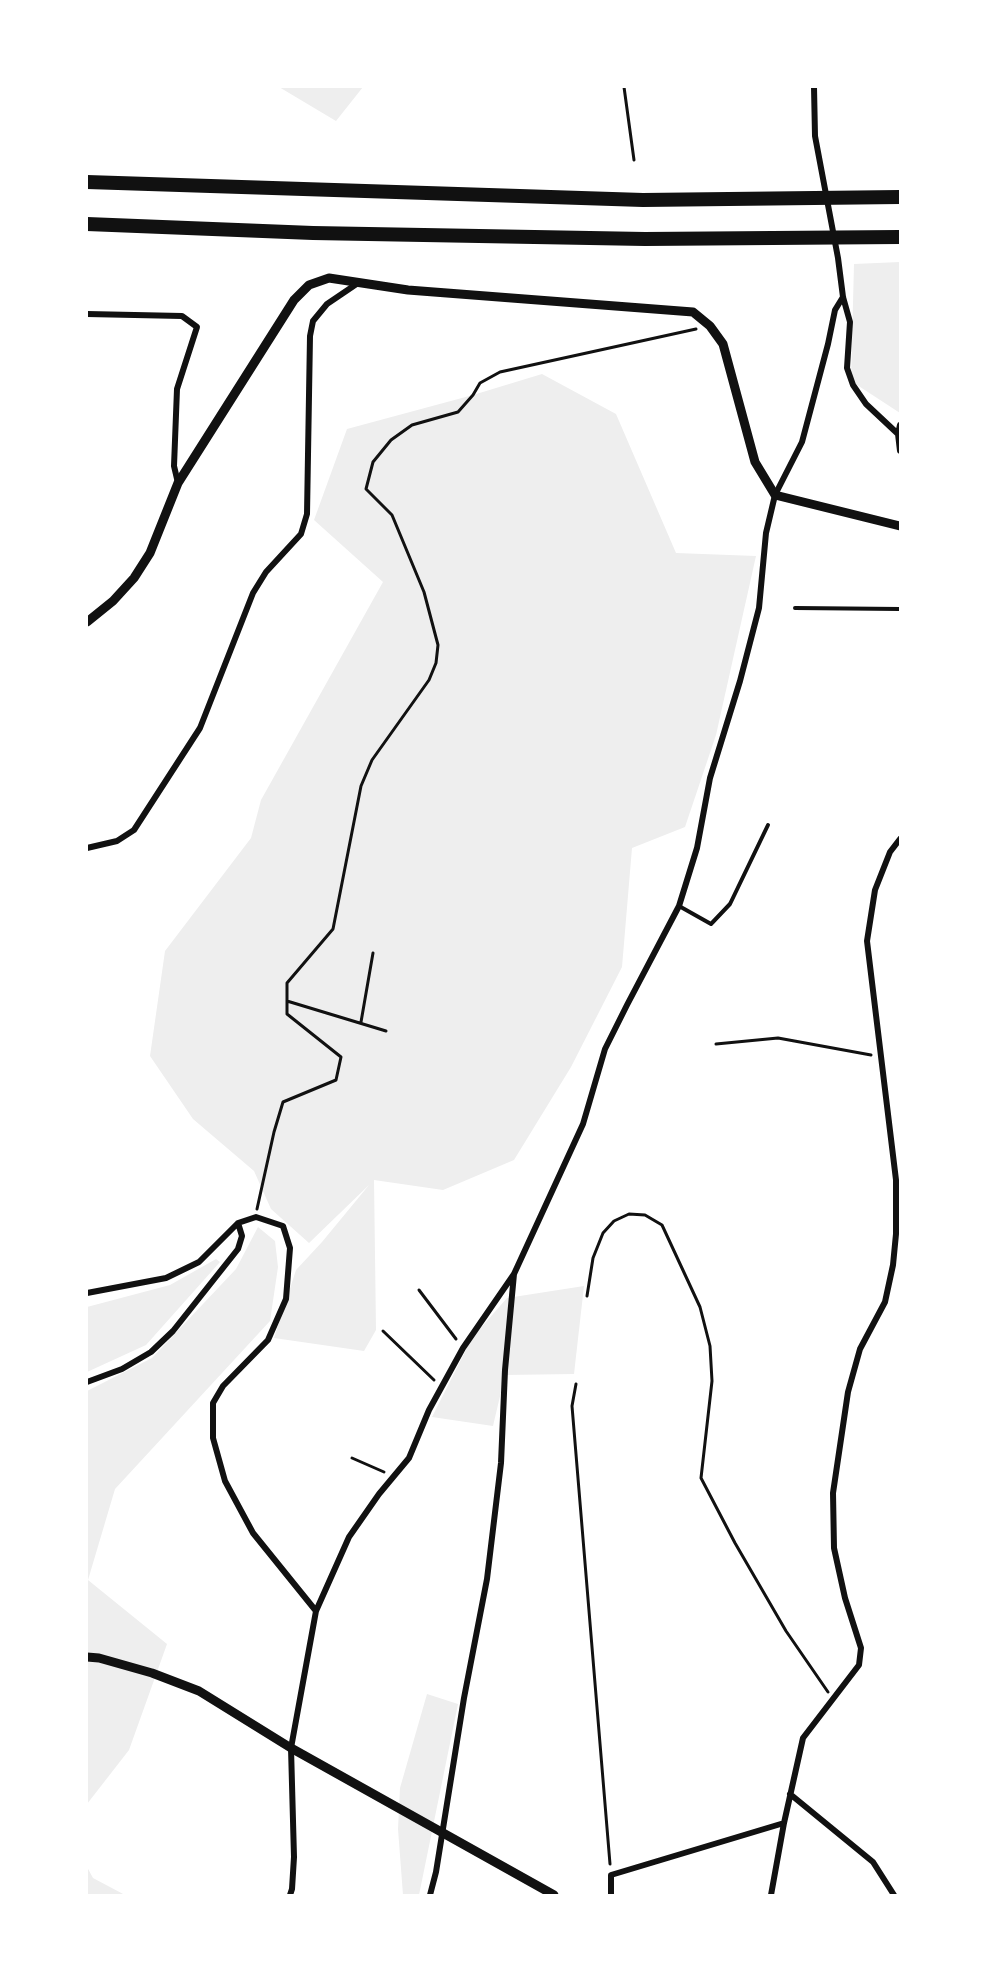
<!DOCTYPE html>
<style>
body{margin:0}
#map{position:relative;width:987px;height:1982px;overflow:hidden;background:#fff;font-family:Poppins,sans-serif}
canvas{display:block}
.frame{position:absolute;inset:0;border:88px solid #fff;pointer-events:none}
</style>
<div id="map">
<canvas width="987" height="1982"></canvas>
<div class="frame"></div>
</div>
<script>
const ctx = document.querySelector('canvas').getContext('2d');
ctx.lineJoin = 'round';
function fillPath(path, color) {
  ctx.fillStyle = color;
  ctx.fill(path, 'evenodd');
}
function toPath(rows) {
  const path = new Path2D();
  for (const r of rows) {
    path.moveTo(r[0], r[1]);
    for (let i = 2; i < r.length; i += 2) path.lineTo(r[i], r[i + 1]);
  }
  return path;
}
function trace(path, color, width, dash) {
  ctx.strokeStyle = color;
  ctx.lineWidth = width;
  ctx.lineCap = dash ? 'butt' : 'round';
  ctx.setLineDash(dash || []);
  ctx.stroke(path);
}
fillPath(toPath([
 [279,87,363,87,336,121],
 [900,262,900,413,851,381,854,264],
 [542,374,616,414,676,553,756,556,716,735,685,827,632,848,622,967,571,1067,514,1160,443,1190,374,1180,376,1330,364,1351,274,1338,296,1270,322,1242,369,1185,309,1243,271,1209,254,1171,193,1119,150,1056,165,951,251,838,261,800,383,582,314,520,347,429,473,395],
 [258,1227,275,1241,278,1267,270,1321,115,1489,88,1580,167,1644,129,1750,87,1804,87,1391,152,1358,236,1269],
 [216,1259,220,1262,146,1345,87,1372,87,1307,170,1285],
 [584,1286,574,1374,505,1375,493,1426,432,1417,472,1338,507,1298],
 [427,1694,458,1704,419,1895,403,1895,398,1829,400,1788],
 [87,1867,93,1878,125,1895,87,1895]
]), '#eee');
trace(toPath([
 [624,87,634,160],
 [287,1001,386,1031],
 [361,1022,373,953],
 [716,1044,778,1038,871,1055],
 [257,1209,274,1132,283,1102,336,1080,341,1057,287,1014,287,983,333,929,361,786,372,760,429,680,436,663,438,645,424,592,392,515,366,489,373,462,391,440,412,425,458,412,473,395,480,383,500,372,696,329],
 [419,1290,456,1339],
 [587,1296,593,1258,603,1233,614,1221,629,1214,645,1215,662,1225,700,1307,710,1346,712,1381,701,1478,735,1543,786,1631,828,1692],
 [383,1331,434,1380],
 [576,1384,572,1406,610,1864],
 [352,1458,384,1472]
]), '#111', 3);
trace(toPath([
 [795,608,900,609],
 [679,906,711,924,730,904,768,825]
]), '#111', 4);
trace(toPath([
 [814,87,815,136,838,258,843,297,850,322,847,368,853,385,866,404,898,434],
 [87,314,182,316,197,327,177,389,174,466,178,483],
 [900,425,898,434,900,451],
 [87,848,117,841,134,830,200,728,253,593,266,572,301,534,307,514,310,336,313,321,327,304,358,283],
 [87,1293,166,1278,199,1262,238,1223,256,1217,283,1226,290,1248,286,1299,268,1340,223,1386,213,1403,213,1438,225,1481,253,1533,316,1611],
 [87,1382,122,1369,151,1352,173,1331,238,1249,242,1236,238,1223],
 [790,1794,873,1862,894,1895],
 [290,1895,292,1889,294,1857,291,1748,316,1611,349,1537,379,1494,409,1458,429,1410,463,1348,514,1274,583,1124,605,1049,627,1005,679,906,697,848,710,778,740,681,759,608,766,533,775,495,802,442,828,344,835,310,843,297],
 [430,1895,436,1872,464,1698,487,1579,501,1463,505,1370,514,1274],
 [611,1895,611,1875,784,1823],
 [771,1895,784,1823,803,1738,859,1665,861,1648,845,1598,834,1548,833,1493,848,1392,860,1349,885,1302,893,1265,896,1234,896,1180,867,941,875,890,890,852,900,839]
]), '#111', 6);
trace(toPath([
 [87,622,113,601,134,578,150,553,178,483,294,300,309,285,329,278,408,290,693,312,710,326,723,344,755,462,775,495,900,526],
 [87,1657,99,1658,152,1673,199,1691,291,1748,554,1895]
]), '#111', 9);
trace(toPath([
 [87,182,643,200,900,197],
 [87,224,313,233,645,239,900,237]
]), '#111', 14);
</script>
